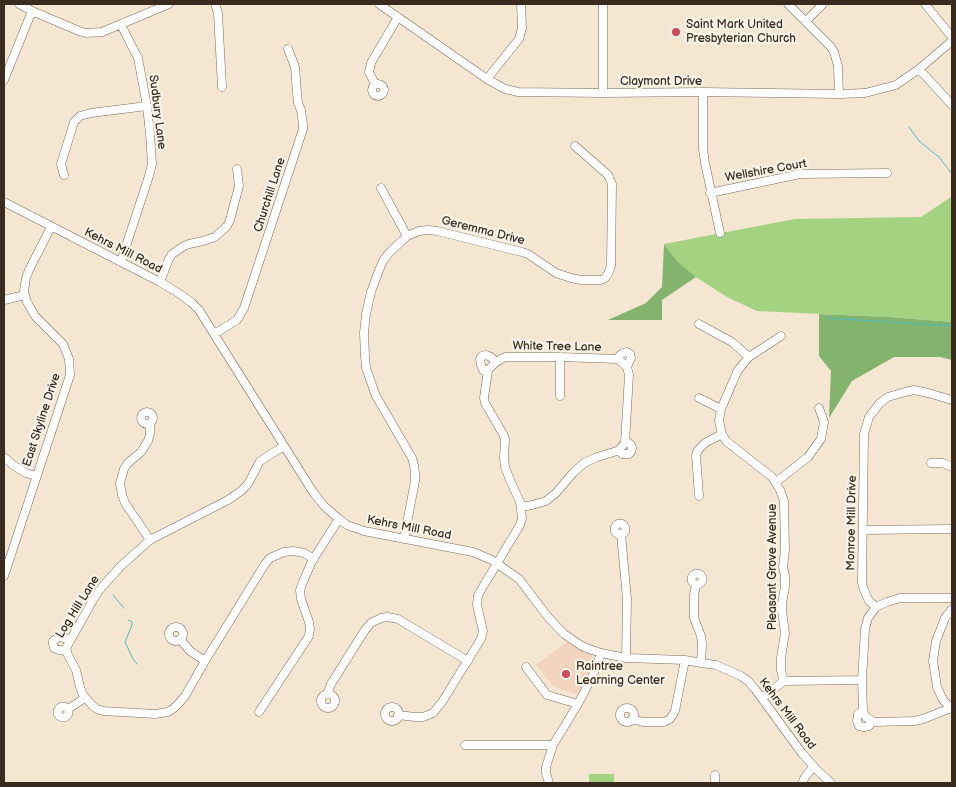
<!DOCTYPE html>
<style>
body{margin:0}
#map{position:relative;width:956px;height:787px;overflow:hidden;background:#f4e6d0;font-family:"Balsamiq Sans",sans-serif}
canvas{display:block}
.frame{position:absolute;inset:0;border:5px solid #3b2a1e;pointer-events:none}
</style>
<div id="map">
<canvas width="956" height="787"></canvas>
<div class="frame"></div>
</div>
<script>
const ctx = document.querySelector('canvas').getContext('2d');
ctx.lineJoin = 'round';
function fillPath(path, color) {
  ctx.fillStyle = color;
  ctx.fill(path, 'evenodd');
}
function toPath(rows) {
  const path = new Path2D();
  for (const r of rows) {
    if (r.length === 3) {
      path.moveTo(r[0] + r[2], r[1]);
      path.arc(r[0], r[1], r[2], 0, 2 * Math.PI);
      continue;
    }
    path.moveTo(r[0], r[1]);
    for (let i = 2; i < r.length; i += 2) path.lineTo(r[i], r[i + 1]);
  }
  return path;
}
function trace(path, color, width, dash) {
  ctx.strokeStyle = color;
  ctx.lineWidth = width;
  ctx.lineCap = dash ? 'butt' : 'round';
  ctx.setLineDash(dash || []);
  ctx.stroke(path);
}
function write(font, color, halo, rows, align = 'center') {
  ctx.font = font + ' "Balsamiq Sans",sans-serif';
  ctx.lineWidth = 4.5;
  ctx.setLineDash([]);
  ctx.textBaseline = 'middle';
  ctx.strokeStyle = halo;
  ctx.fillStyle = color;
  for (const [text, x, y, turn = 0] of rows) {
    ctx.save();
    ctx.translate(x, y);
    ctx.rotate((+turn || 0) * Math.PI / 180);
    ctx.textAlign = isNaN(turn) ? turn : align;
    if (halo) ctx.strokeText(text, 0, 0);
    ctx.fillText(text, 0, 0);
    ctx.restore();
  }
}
fillPath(toPath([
 [567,642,592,655,594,658,586,684,579,695,554,687,536,665]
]), '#f2d4be');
fillPath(toPath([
 [951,197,952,197,952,322,889,317,757,311,727,297,696,277,677,261,664,244,795,219,921,217],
 [589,774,614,774,614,783,589,783]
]), '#a3d280');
fillPath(toPath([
 [664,244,677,261,696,277,662,300,662,320,608,320,646,303,662,287],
 [819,314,889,317,952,322,952,360,940,357,894,357,852,381,829,418,831,371,819,356]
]), '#82b46e');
trace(toPath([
 [909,127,919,141,939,157,952,174],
 [827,318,952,326],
 [113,595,124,608],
 [128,620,132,622,132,625,125,642,133,659,137,664]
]), '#4ebcc5', 1);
const minor = toPath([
 [19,4,32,11,79,31,86,33,102,32,169,4],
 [215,4,218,13,222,87],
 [379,4,487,79,505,89,518,92,603,93,703,92,839,94,865,93,896,85,919,69,952,41],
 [788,4,831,47,834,52,838,66,839,94],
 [925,4,952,37],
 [806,21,823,4],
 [121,25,138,58,147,106,150,134,152,164,149,176,127,243,121,262],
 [919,69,952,105],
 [487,79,519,39,522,28,521,4],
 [4,80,32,11],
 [378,90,6],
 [375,84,369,72,371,63,398,17],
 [703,92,703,149,705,163,720,233],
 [603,93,603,4],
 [64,175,61,164,74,122,80,116,91,113,147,106],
 [381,188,407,236],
 [710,193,800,174,887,173],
 [4,202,160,282,180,294,192,303,199,310,214,334,313,492,324,506,339,519,347,525,364,531,473,552,492,560,519,579,548,617,564,634,582,646,592,650,601,653,626,658,685,660,701,663,716,665,741,676,748,681,755,689,801,752,816,769,831,783],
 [160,282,168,261,172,254,184,246,189,244,203,241,215,237,227,226,230,220,239,186,237,169],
 [4,300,25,295],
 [699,324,732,342,749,357],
 [214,334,237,320,244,308,303,129,303,125,301,110,298,103,297,93,295,67,288,49],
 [781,336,749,357,738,370,721,409,719,421,722,434,726,441,772,477,780,490,784,501,785,550,783,567,785,576,785,587,782,603,782,611,785,633,781,658,781,671,784,681],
 [618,359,620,355,623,353,627,352,630,354,631,358,627,367],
 [487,373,483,370,481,365,480,359,482,356,486,355,491,357,496,362],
 [560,396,560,357],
 [699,398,721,409],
 [952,400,928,393,914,390,905,392,888,397,880,403,869,417,864,434,862,583,864,590,869,601,876,607,868,618,865,629,862,680,863,711,866,717,874,722,914,721,923,719,951,708,952,709],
 [147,418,6],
 [150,424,150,434,148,441,141,452,128,463,124,469,120,483,122,495,125,503,150,540],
 [284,446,260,461,248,484,241,491,228,500,150,540,121,566,101,588,93,600,66,648,68,655,76,670,80,687,83,695,93,706,97,709,103,711,155,714,168,712,174,708,179,703,185,696,205,661,265,564,270,558,284,552,293,551,304,553,314,559],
 [619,450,622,454,629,454,631,452,632,448,631,445,625,440],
 [4,457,13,465,26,473,36,476],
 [931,463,943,463,952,467],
 [776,482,808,457,821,439,824,422,819,408],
 [699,496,696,455,698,450,705,443,722,434],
 [620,529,5.5],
 [863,530,952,529],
 [621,534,627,599,626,658],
 [404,539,415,481,415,473,414,465,412,458,376,396,366,368,365,356,364,333,366,314,371,292,379,270,383,261,389,253,407,236,419,231,428,230,437,231,522,252,528,254,556,273,571,278,581,280,601,280,605,278,608,274,611,266,612,184,608,175,575,146],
 [697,579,5.5],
 [4,576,70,375,69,359,63,344,35,316,27,302,24,291,26,278,29,270,51,227],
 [696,585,694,595,694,618,701,636,702,644,701,663],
 [876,607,887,602,900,598,952,598],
 [176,634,7],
 [180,639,190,651,205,661],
 [66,651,59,650,54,648,53,644,53,641,59,637,70,639],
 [526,667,547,695,578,704],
 [327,694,331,684,365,630,371,623,381,618,387,617,398,619,468,661],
 [328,701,7],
 [762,698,784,681,862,680],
 [63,712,5.5],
 [392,714,7],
 [951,708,943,700,937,687,933,661,936,641,945,618,952,609],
 [627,715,7],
 [68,709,85,698],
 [863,711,858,714,857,721,859,726,864,727,869,726,873,722],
 [259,712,309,636,310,629,309,622,301,599,300,590,303,582,312,561,339,519],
 [398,715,415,717,423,717,433,713,442,702,481,639,483,631,477,605,478,595,520,525,522,518,520,502,510,480,505,467,504,458,505,439,503,434,485,403,484,398,488,370,496,362,505,357,560,357,618,359,627,367,629,375,625,443,620,449,617,451,597,457,584,463,573,473,556,493,546,501,532,505,521,507],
 [632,719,643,722,664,722,670,719,675,711,685,660],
 [465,745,553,745],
 [549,783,546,773,546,767,553,745,578,704,593,675,601,653],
 [715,783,715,775],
 [802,783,805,777,813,767]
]);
trace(minor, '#7c6c5c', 9);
trace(minor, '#fff', 8);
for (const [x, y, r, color] of [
 [676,32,5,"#d1495b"],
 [566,674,5,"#d1495b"]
]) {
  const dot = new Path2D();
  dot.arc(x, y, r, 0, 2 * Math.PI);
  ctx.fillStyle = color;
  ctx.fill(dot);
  trace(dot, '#f7f3e8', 2);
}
write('12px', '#3b2a1e', '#f7f3e8', [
 ["Saint Mark United",686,25],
 ["Presbyterian Church",686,39],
 ["Raintree",576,667],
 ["Learning Center",576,681]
], 'left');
write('12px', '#3b2a1e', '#f7f3e8', [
 ["Claymont Drive",661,82],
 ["Sudbury Lane",157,112,83],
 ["Wellshire Court",766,171,-10],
 ["Churchill Lane",270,195,-72],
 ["Geremma Drive",483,231,14],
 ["Kehrs Mill Road",123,251,27],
 ["White Tree Lane",557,347,1],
 ["East Skyline Drive",42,420,-72],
 ["Monroe Mill Drive",852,523,-89],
 ["Kehrs Mill Road",409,528,11],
 ["Pleasant Grove Avenue",773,567,-90],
 ["Log Hill Lane",78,607,-58],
 ["Kehrs Mill Road",787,714,53]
]);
</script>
